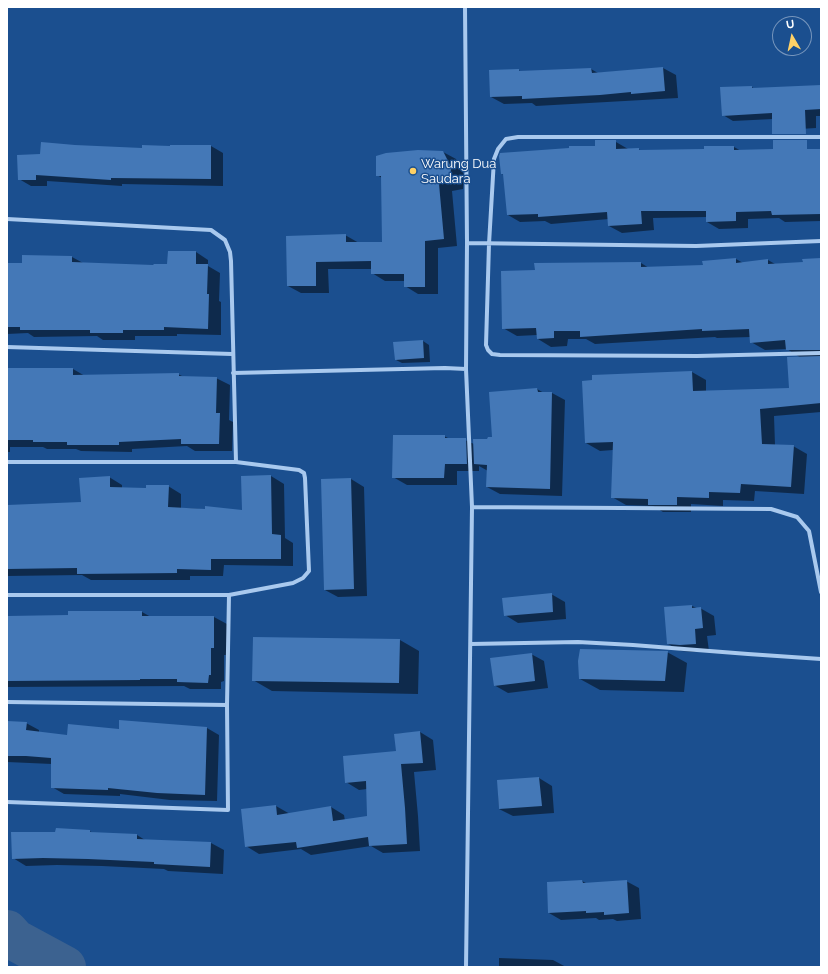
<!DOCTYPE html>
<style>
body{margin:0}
#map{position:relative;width:828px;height:974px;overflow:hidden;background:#1b4f8f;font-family:Raleway,sans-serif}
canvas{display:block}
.frame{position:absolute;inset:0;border:8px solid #fff;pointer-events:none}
.north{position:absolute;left:772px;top:16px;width:40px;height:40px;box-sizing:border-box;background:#1b4f8f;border:1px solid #7695bc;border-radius:50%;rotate:351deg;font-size:11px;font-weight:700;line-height:16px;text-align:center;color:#fff}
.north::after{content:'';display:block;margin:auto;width:14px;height:18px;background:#ffd166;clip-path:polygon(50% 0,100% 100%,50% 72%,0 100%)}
</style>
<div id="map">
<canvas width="828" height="974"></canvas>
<div class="frame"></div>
<div class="north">U</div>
</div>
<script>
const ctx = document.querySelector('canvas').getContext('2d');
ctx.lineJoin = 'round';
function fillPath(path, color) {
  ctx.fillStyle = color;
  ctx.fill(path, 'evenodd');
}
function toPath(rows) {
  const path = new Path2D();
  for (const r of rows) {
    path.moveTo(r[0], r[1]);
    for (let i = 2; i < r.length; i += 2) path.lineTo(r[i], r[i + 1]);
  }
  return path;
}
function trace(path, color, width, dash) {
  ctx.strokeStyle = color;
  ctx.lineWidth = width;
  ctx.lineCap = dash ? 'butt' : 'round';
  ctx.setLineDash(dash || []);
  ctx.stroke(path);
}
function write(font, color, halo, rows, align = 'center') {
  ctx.font = font + ' Raleway,sans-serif';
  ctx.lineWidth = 3;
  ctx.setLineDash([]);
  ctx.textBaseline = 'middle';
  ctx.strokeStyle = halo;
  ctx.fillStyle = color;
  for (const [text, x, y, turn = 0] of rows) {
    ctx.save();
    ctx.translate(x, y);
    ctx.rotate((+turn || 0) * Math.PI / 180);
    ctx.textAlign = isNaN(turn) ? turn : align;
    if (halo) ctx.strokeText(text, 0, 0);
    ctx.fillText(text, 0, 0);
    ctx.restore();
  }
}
fillPath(toPath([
 [663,68,676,75,678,98,536,106,532,103,504,104,491,97,518,70,522,72,591,69,598,73],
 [821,86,821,116,816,116,816,128,784,130,773,119,733,121,723,115,752,87,754,89],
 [616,142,628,149,638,149,642,151,705,150,734,147,754,158,821,156,821,221,785,222,779,218,748,219,748,228,719,229,707,222,707,217,653,218,654,230,622,233,609,226,609,219,551,224,545,221,520,222,508,215,505,175,502,174],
 [171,146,211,146,223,153,223,186,122,184,122,186,47,181,47,186,31,186,19,179,18,156,171,148],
 [443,152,456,159,464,175,463,189,452,191,457,246,438,248,438,294,418,294,405,286,405,281,385,281,372,273,372,269,328,269,329,293,301,293,288,286,345,235,359,243,383,243,382,178,377,175],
 [196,252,208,260,208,266,220,273,219,301,221,302,221,335,177,334,177,336,135,336,135,340,103,340,97,336,34,337,28,333,7,334,7,264,23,264,72,257,83,263,154,266,168,265],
 [736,259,743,263,768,260,775,264,804,263,821,259,821,412,774,416,775,445,793,446,807,454,804,494,755,491,754,501,723,500,723,506,691,504,691,512,663,512,653,506,626,505,612,497,613,450,600,451,586,443,692,372,706,380,706,392,791,389,801,358,787,349,765,350,751,342,751,337,717,338,715,337,595,344,586,339,568,339,567,346,551,347,538,339,537,335,517,336,503,328,536,271,641,263,649,268,704,266],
 [423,341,429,345,430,362,402,363,396,360],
 [7,369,73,369,85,376,178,374,184,377,216,378,230,385,229,420,233,422,232,451,195,451,187,446,132,449,132,452,81,451,76,449,47,449,43,447,10,447,10,452,7,452],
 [537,389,544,393,552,393,565,400,562,496,500,494,487,487,488,471,479,466,479,471,457,471,457,485,407,485,393,477,444,436,450,439,465,440,474,444,493,438],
 [271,476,284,484,285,538,293,543,293,566,224,565,223,576,190,576,190,580,91,580,82,575,7,576,7,510,82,503,109,477,122,485,122,488,147,489,168,486,181,494,181,508,243,511],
 [351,479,364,487,367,596,338,597,325,590],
 [551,594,565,602,566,619,518,623,505,615],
 [692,606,697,608,700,608,714,616,716,635,707,636,709,651,694,652,681,651,668,644,665,608],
 [142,612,151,617,214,617,227,624,227,655,224,655,224,681,221,682,221,689,190,689,184,686,7,687,7,617,70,616],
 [400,640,419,651,418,694,272,691,253,680],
 [667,652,687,663,684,692,600,690,580,679],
 [531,654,544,661,548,688,508,693,494,685],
 [7,722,26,723,39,730,39,733,68,736,120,730,207,728,219,735,217,801,170,800,120,794,120,796,64,794,52,787,52,764,7,762],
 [420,732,433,740,436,770,414,772,418,816,420,851,383,853,371,846,311,855,301,849,259,854,246,846,276,806,290,814,331,807,344,815,345,821,369,817,367,789,359,790,346,782,397,752,396,734],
 [539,778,552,786,554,813,513,816,499,809,498,781],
 [89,831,94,833,137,835,145,840,211,843,224,850,223,874,168,871,164,869,102,866,57,865,26,866,13,858,56,833],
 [582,881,588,884,626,881,639,888,641,919,617,921,613,919,599,920,596,918,561,920,549,913],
 [499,958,553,960,566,967,499,967]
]), '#0007');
trace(toPath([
 [7,931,15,940,65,967]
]), '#3c6290', 42);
fillPath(toPath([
 [663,67,665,91,631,94,631,92,600,95,522,99,522,96,490,97,489,70,519,69,519,71,591,68,592,73],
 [821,85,821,109,805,110,806,134,772,134,772,113,722,116,720,87,752,86,752,88],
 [595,140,616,140,616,149,639,148,639,150,704,149,704,146,734,146,734,150,773,149,773,140,807,140,807,149,821,149,821,214,772,215,771,211,736,212,736,221,706,222,706,211,641,211,642,224,608,226,607,212,538,217,538,214,507,215,503,174,501,174,499,156,500,153,569,148,569,146,595,146],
 [41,142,75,145,142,148,142,145,170,146,170,145,211,145,211,179,111,178,111,180,36,175,36,180,18,180,17,155,40,154],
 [418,150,443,151,451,167,450,182,439,184,444,239,425,241,425,287,404,287,404,274,371,274,371,261,316,262,316,286,287,286,286,236,346,234,346,242,382,242,381,176,376,176,376,156,386,153],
 [168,251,196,251,196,264,208,264,207,294,209,294,208,329,164,327,164,330,123,330,123,333,90,333,90,330,20,330,20,327,7,327,7,263,22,263,22,255,72,256,72,262,153,265,154,264,167,264],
 [736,258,736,263,768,259,768,264,803,262,802,259,821,258,821,350,786,350,785,340,750,343,749,329,702,331,702,329,580,337,580,331,554,331,554,338,537,339,536,328,502,329,501,271,535,270,534,263,641,262,641,267,703,265,702,261],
 [423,340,424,358,395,360,393,342],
 [821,356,821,403,760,409,762,444,794,445,791,487,741,484,740,493,709,492,709,498,677,497,677,505,648,505,648,499,611,498,613,442,585,443,582,381,592,380,592,375,692,371,693,391,789,388,787,357],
 [7,368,73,368,73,375,179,373,179,376,217,377,216,413,220,413,219,444,181,444,181,439,119,442,119,445,67,445,67,442,33,442,33,440,7,440],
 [537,388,538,392,552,392,550,489,486,487,487,465,474,464,473,439,487,439,488,437,492,437,489,392],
 [393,435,445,435,445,438,466,438,467,464,445,464,444,478,392,478],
 [271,475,272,534,281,535,281,559,211,559,211,570,177,569,177,573,77,574,77,568,7,569,7,505,81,502,79,478,110,476,110,487,146,488,146,485,169,485,168,507,205,509,205,506,242,510,241,476],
 [351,478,354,589,324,590,321,479],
 [552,593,553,612,504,616,502,598],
 [692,605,692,608,701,607,703,628,695,629,696,644,680,645,667,644,664,607],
 [68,611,142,611,142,616,214,616,214,648,211,648,211,675,209,675,208,683,177,682,177,679,140,679,140,680,7,681,7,616,68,615],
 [253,637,400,639,399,683,252,681],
 [580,649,668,651,665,681,579,679,578,661],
 [532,653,535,681,494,686,490,658],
 [119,720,207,727,205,795,157,793,108,788,108,790,51,788,51,758,26,756,7,756,7,721,27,722,26,730,67,735,68,724,119,729],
 [420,731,423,763,401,764,405,808,407,844,369,846,368,837,297,848,296,842,245,847,241,809,276,805,277,815,331,806,333,821,367,816,366,781,345,783,343,756,396,751,394,734],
 [539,777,542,806,499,809,497,780],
 [56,828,90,830,90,832,137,834,137,839,211,842,210,867,154,864,154,862,88,859,43,858,12,859,11,832,55,832],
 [582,880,583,883,627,880,629,913,604,915,604,912,586,913,586,911,548,913,547,882]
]), '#4478b7');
trace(toPath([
 [465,7,467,243,466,369,472,507,466,967],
 [821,137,518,137,506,139,498,149,494,159,489,244,486,345,488,350,492,354,500,355,697,356,821,353],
 [7,219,211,230,225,240,230,252,231,261,236,462,299,470,304,473,305,478,309,571,303,578,293,583,229,595,227,705,228,810,7,802],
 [467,243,696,246,821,241],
 [7,347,232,354],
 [233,373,445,368,466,369],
 [7,462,236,462],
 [472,507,771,509,797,517,809,531,821,592],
 [7,595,229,595],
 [471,644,578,642,633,645,748,654,821,659],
 [7,702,227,705]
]), '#a9c9ee', 4);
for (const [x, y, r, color] of [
 [413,171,4,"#ffd166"]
]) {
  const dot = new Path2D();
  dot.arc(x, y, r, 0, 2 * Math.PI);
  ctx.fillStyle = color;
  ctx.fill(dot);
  trace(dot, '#1b4f8f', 1.5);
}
write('13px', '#fff', '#1b4f8f', [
 ["Warung Dua",421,164],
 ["Saudara",421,179]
], 'left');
</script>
